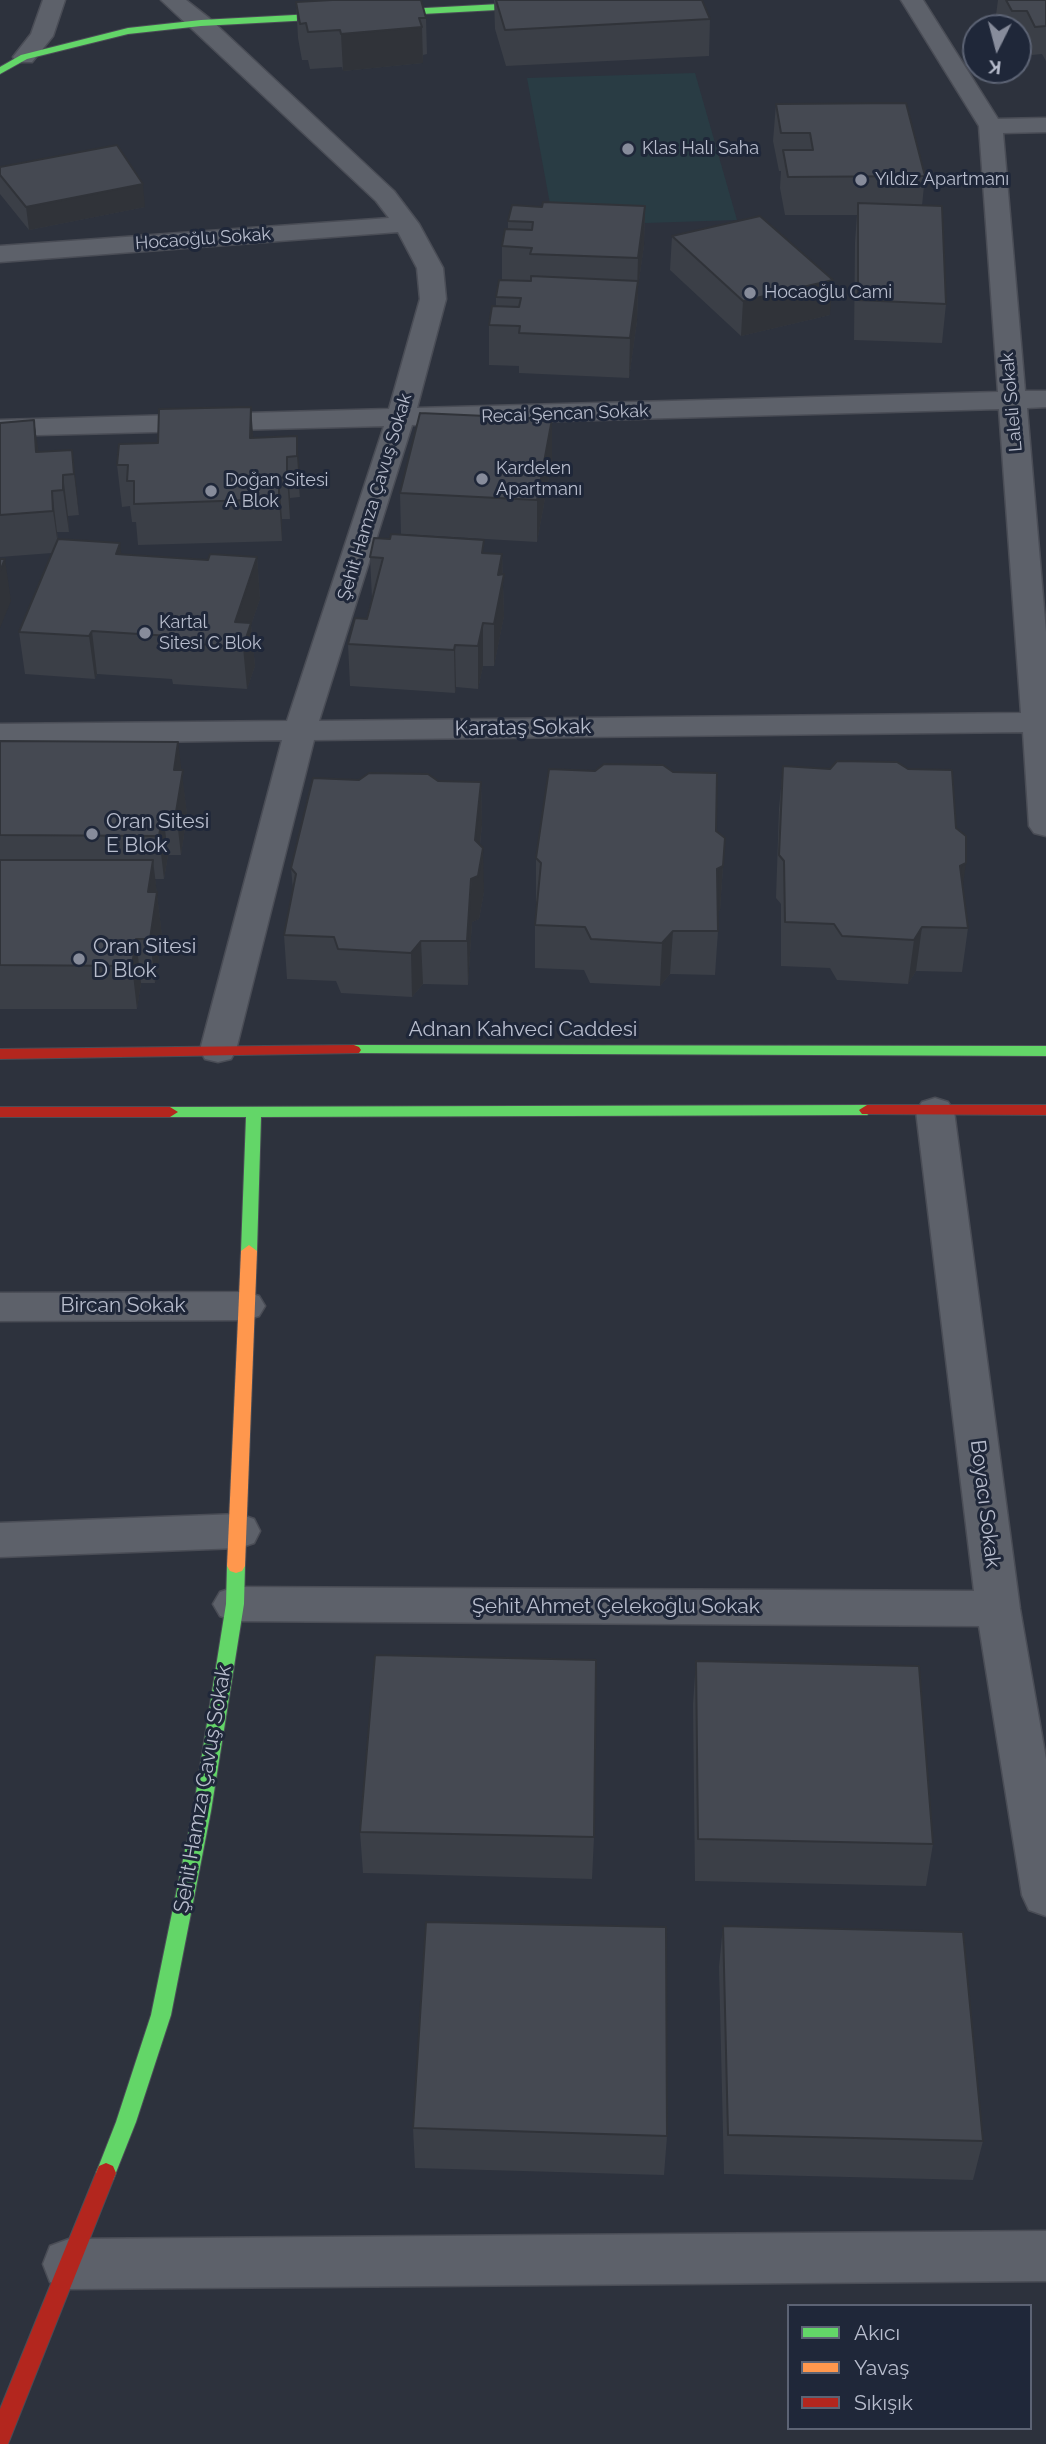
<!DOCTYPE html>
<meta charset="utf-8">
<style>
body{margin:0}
#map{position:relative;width:1046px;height:2444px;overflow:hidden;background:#2d323d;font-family:Raleway,sans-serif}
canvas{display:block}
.legend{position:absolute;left:787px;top:2304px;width:245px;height:126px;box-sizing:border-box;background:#1f2739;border:2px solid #5c6374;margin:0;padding:9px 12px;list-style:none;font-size:21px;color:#b8bdcd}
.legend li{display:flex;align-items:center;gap:14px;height:35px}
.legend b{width:35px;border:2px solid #5c6374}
.north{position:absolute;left:962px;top:14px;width:70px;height:70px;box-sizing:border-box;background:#1f2739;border:2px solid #5c6374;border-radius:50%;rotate:186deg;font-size:19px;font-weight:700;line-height:28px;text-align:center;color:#b8bdcd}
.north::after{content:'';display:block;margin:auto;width:24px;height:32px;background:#878c9b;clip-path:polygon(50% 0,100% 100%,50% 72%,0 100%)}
</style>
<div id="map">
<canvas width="1046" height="2444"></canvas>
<ul class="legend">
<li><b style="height:9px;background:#63d668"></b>Akıcı</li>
<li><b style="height:9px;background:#ff974d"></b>Yavaş</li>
<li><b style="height:9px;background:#b3261e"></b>Sıkışık</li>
</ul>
<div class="north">K</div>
</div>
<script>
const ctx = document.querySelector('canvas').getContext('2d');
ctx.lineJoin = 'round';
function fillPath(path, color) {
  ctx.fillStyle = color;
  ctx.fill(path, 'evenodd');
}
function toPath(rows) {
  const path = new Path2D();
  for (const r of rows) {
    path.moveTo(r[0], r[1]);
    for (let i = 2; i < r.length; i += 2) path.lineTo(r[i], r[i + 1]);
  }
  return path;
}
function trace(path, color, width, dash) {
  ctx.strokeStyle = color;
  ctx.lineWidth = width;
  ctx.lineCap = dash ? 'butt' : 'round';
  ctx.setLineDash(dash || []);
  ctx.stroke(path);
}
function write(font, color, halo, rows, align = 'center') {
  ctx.font = font + ' Raleway,sans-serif';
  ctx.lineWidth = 6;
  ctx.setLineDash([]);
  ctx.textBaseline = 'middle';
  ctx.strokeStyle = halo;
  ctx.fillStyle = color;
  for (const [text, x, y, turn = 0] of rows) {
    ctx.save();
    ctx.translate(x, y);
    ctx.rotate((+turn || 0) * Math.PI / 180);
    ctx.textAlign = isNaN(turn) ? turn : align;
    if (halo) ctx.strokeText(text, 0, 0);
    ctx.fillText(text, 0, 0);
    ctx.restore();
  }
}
fillPath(toPath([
 [695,73,737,220,554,226,527,78]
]), '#293c44');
const street = toPath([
 [43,0,65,0,53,36,32,62,16,62,13,57,31,34,43,0],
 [161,0,186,0,209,18,394,191,419,224,443,268,446,299,417,408,998,392,979,126,901,0,923,0,998,119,1046,118,1046,132,1003,133,1025,391,1046,391,1046,407,1027,408,1046,632,1046,836,1034,833,1029,826,1023,732,314,740,236,1050,231,1059,218,1062,205,1059,200,1050,282,740,0,744,0,724,287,721,384,426,0,436,0,420,389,409,420,299,417,268,398,232,0,262,0,246,389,218,376,201,161,0],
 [999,409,1021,713,319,721,412,425,999,409],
 [935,1098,948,1102,954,1111,1020,1609,1046,1759,1046,1916,1029,1910,1022,1895,979,1626,235,1621,220,1616,213,1604,220,1592,235,1587,974,1591,916,1111,922,1102,935,1098],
 [245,1292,259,1296,265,1306,259,1316,245,1320,0,1321,0,1293,245,1292],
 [239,1514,254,1519,260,1531,254,1543,239,1548,0,1557,0,1523,239,1514],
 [1046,2231,1046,2281,69,2289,50,2282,43,2264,50,2246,69,2239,1046,2231]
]);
const fast = toPath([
 [575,0,630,0,625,3,201,26,128,34,27,59,0,74,0,67,21,55,128,28,201,20,575,0],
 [354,1045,1046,1046,1046,1056,349,1053,347,1050,349,1047,354,1045],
 [867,1105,875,1110,867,1115,261,1117,257,1251,249,1257,241,1251,246,1117,170,1117,162,1112,170,1107,867,1105],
 [236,1559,242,1561,245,1566,244,1604,211,1811,171,2015,136,2122,113,2180,106,2183,99,2180,96,2173,116,2122,151,2015,193,1811,226,1604,227,1566,230,1561,236,1559]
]);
const slow = toPath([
 [249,1245,257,1251,245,1566,242,1571,236,1573,230,1571,227,1566,241,1251,249,1245]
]);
const jam = toPath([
 [354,1045,359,1047,361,1050,359,1053,0,1059,0,1049,354,1045],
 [867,1105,1046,1105,1046,1115,862,1114,859,1110,867,1105],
 [0,1107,170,1107,178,1112,170,1117,0,1117,0,1107],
 [106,2163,113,2166,116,2173,8,2444,0,2444,0,2409,96,2173,99,2166,106,2163]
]);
trace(street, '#4a4d56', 3);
trace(fast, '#4a4d56', 2);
trace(slow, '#4a4d56', 2);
trace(jam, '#4a4d56', 2);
fillPath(street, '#5d616a');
fillPath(fast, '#63d668');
fillPath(slow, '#ff974d');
fillPath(jam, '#b3261e');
fillPath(toPath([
 [494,0,702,0,710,19,709,56,506,66,495,29],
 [998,0,1046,0,1046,61,1042,54,1032,55,1023,39,1018,39,1018,28,1003,28,996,15],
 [296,2,426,18,427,54,423,55,423,63,343,71,342,67,310,69,308,60,302,60,298,38],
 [776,104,925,176,922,206,946,304,942,343,854,340,855,242,857,215,785,215,780,188,781,171,779,171,773,141],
 [0,167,145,207,29,230,0,194],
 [645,206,644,245,638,287,637,321,629,378,519,373,519,366,489,365,489,325,496,306,496,297,502,280,502,246,508,229,508,221,542,207],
 [672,236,830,315,741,336,670,270],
 [34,420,38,452,72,450,79,515,68,516,69,532,57,532,58,539,121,554,208,560,257,557,260,599,251,625,255,666,247,689,173,684,172,679,97,674,95,679,25,674,19,632,52,553,0,557,0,423],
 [297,436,300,497,290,498,290,519,282,519,282,541,138,545,136,522,132,522,130,506,122,507,117,465,158,443],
 [552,460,537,542,401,534,400,493],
 [484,553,502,554,504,616,494,666,483,666,478,689,456,687,455,693,350,686,348,644,367,619,372,599,370,557],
 [0,741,181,770,187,814,181,855,168,855,164,879,155,879,162,936,155,983,141,983,137,1009,0,1009],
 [783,766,956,828,968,928,962,972,916,971,908,984,837,980,830,968,781,966,781,904,776,898,779,809],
 [359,780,481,782,482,825,480,845,484,892,479,919,472,922,468,985,423,984,412,997,341,993,336,981,287,979,284,935,293,889,291,868],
 [716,831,725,838,720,910,718,911,718,931,715,975,670,974,660,986,590,983,584,970,535,968,535,925,537,903,536,901,536,858],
 [696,1661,933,1844,926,1886,695,1881,693,1704],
 [360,1832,594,1837,592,1879,363,1873],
 [723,1926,983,2141,973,2180,724,2174,719,1967],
 [413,2128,667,2136,664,2175,415,2168]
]), '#3b3f47');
fillPath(toPath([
 [422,27,423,63,343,71,341,34],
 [143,184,145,207,29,230,26,207],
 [645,206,644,245,638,287,637,321,629,378,630,338,637,292,638,258],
 [833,280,830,315,741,336,743,301],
 [251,407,254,447,250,438],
 [552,419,552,460,537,542,537,500],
 [34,420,40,461,36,452],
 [297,436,300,477,300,497,297,456],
 [72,450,77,491,79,515,74,474],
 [287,457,290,498,290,519,287,477],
 [63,475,68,516,69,532,63,490],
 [279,478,282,519,282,541,279,499],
 [52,491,57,532,59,552,53,511],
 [120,543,125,585,116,554],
 [502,554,504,616,494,666,494,624,498,575],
 [257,557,260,599,251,625,255,666,247,689,243,647,235,622],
 [5,559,11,601,0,628,0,571],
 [483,623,483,666,478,689,478,646],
 [92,631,97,674,95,679,89,636],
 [455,645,456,687,455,693,454,650],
 [178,742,187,814,181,855,176,812,174,770],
 [481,782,482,825,476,877,483,848,484,892,479,919,472,922,468,985,467,941,475,840],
 [163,812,168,855,164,879,159,836],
 [153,860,162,936,155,983,150,939,148,892],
 [966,863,960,907,960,866],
 [723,866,720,910,714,913,717,869],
 [922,927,916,971,908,984,914,940],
 [673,931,670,974,660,986,662,943],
 [136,939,141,983,137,1009,132,966],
 [421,941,423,984,412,997,411,953]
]), '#303339');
const building = toPath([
 [332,0,421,0,426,18,419,18,422,27,341,34,340,30,308,32,306,23,300,24,296,2,332,0],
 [496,0,702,0,710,19,505,30,496,0],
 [1006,0,1046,0,1046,26,1035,27,1027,11,1012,11,1006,0],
 [906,103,925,176,788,177,783,150,813,150,810,133,781,133,776,104,906,103],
 [117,145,143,184,26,207,0,175,0,167,117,145],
 [543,202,645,206,638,258,530,254,532,248,502,246,505,229,532,230,533,222,508,221,512,205,542,207,543,202],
 [858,203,942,206,946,304,858,300,858,203],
 [760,216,833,280,743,301,672,236,760,216],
 [531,276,638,281,630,338,519,333,520,326,489,325,492,306,519,307,521,298,496,297,499,280,531,281,531,276],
 [251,407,250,438,297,436,297,456,287,457,287,477,279,478,279,499,134,504,134,481,127,481,128,465,117,465,119,444,158,443,159,409,251,407],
 [420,413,552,419,537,500,400,493,420,413],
 [34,420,36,452,72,450,74,474,63,475,63,490,52,491,53,511,0,515,0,423,34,420],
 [391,534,484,540,482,553,502,554,498,575,504,574,494,624,483,623,478,646,455,645,454,650,348,644,355,618,367,619,383,558,370,557,374,538,390,539,391,534],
 [58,539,120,543,116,554,208,560,210,554,257,557,235,622,251,623,243,647,168,642,170,636,92,631,89,636,19,632,58,539],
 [0,559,5,559,0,571,0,559],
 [0,741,178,742,174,770,183,770,176,812,163,812,159,836,0,835,0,741],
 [837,761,897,762,908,769,952,770,956,828,966,836,966,863,960,866,968,928,922,927,914,940,842,936,834,924,785,922,784,861,779,855,783,766,830,769,837,761],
 [604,764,663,765,673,772,717,773,716,831,725,838,723,866,717,869,718,931,673,931,662,943,591,939,585,927,535,925,541,863,536,858,549,769,595,771,604,764],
 [369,773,428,774,438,781,481,782,475,840,483,848,478,876,471,879,467,941,421,941,411,953,338,949,334,937,284,935,296,874,291,868,313,778,359,780,369,773],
 [0,860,153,860,148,892,157,892,150,939,136,939,132,966,0,965,0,860],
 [375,1655,596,1660,594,1837,360,1832,375,1655],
 [696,1661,919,1666,933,1844,698,1839,696,1661],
 [426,1922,666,1927,667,2136,413,2128,426,1922],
 [723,1926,963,1932,983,2141,728,2135,723,1926]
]);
fillPath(building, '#454952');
trace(building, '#303339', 2);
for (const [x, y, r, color] of [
 [628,149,7,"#878c9b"],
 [861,180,7,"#878c9b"],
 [750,293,7,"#878c9b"],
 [482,479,7,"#878c9b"],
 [211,491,7,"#878c9b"],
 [145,633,7,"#878c9b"],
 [92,834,7,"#878c9b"],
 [79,959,7,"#878c9b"]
]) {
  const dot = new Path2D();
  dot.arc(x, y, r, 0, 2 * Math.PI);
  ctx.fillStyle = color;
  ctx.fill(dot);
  trace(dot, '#1f2739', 2.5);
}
write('18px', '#b8bdcd', '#1f2739', [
 ["Klas Halı Saha",642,149],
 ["Yıldız Apartmanı",875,180],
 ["Hocaoğlu Cami",764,293],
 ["Kardelen",496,469],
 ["Apartmanı",496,490],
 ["Doğan Sitesi",225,481],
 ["A Blok",225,502],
 ["Kartal",159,623],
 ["Sitesi C Blok",159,644]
], 'left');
write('18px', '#b8bdcd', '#1f2739', [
 ["Hocaoğlu Sokak",203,239,-4],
 ["Laleli Sokak",1012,402,-95],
 ["Recai Şencan Sokak",565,414,-2],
 ["Şehit Hamza Çavuş Sokak",375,497,-73]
]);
write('21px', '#b8bdcd', '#1f2739', [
 ["Karataş Sokak",523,728,-1],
 ["Adnan Kahveci Caddesi",523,1030],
 ["Bircan Sokak",123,1306],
 ["Boyacı Sokak",985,1504,83],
 ["Şehit Ahmet Çelekoğlu Sokak",616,1607],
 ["Şehit Hamza Çavuş Sokak",203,1789,-80]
]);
write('21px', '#b8bdcd', '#1f2739', [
 ["Oran Sitesi",106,822],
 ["E Blok",106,846],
 ["Oran Sitesi",93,947],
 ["D Blok",93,971]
], 'left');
</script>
